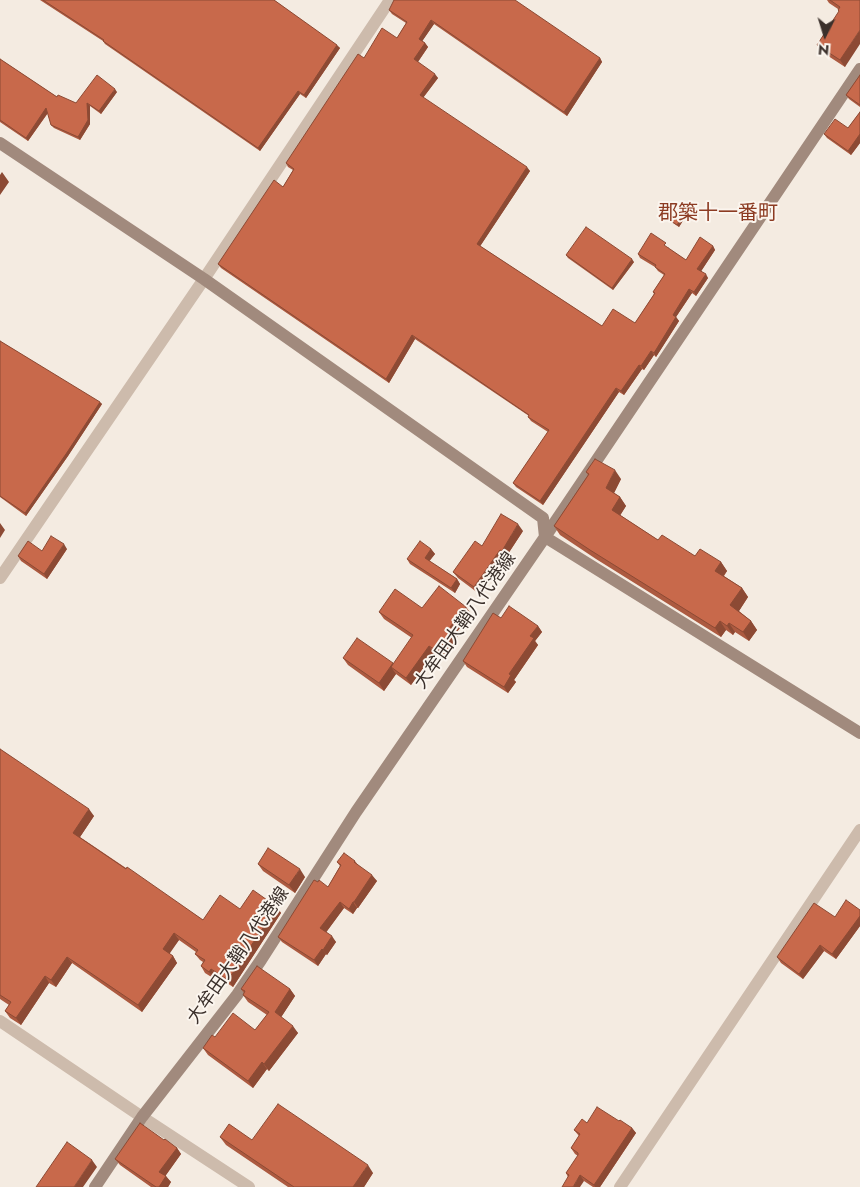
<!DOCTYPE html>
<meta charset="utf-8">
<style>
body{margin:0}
#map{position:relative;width:860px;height:1187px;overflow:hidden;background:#f4ebe1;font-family:Jost,sans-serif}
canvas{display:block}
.north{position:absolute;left:800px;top:10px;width:50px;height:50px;-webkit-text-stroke:4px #fbf5ee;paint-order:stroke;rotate:185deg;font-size:14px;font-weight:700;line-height:20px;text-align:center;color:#3b302b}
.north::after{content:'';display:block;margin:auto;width:18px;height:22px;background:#3b302b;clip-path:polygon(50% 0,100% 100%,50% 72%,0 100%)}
</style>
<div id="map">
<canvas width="860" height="1187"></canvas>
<div class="north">N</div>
</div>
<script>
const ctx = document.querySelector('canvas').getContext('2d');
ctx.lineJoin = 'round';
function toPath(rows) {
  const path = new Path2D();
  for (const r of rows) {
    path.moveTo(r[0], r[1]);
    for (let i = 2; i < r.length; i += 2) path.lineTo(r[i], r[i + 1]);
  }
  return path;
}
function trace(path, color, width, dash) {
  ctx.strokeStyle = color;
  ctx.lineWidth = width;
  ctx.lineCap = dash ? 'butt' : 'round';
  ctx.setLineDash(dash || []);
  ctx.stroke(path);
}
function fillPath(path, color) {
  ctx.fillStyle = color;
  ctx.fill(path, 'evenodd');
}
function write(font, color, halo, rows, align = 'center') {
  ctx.font = font + ' Jost,"Noto Sans JP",sans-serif';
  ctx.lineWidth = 4;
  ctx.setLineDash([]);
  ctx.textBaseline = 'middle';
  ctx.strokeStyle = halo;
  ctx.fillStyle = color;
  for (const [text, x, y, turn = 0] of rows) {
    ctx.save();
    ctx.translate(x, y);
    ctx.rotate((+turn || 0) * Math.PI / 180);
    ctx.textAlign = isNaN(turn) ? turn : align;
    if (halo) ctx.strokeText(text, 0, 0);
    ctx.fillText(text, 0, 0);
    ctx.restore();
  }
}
trace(toPath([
 [0,578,204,279,390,0],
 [0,1021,142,1117,249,1187],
 [620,1187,860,830]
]), '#cdbbac', 12);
trace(toPath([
 [0,143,204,279,543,518,545,537],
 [545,537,860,733],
 [95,1187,142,1117,237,995,261,960,356,812,545,537,860,69]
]), '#a18a7d', 12);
fillPath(toPath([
 [40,0,274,0,340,48,306,98,300,94,260,151,105,44,103,41],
 [827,0,860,0,845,67,822,52,817,45,839,12,838,10,838,9,829,3],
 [389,10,600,58,602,62,567,116,434,24,422,41,425,43,428,47,418,62,438,78,423,98,530,171,480,246,602,326,635,323,654,294,653,292,664,275,658,271,655,267,640,258,638,254,669,247,668,248,686,260,713,246,715,250,701,271,708,278,696,296,692,293,676,317,679,321,656,357,654,355,644,370,642,369,624,395,619,392,543,505,516,487,513,483,548,432,531,421,528,417,529,416,415,339,389,383,221,268,218,264,283,187,293,170,288,167,286,163,364,58,397,38,406,23,392,14],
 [0,59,57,97,76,103,117,92,101,114,90,106,90,124,80,140,54,128,51,125,48,113,28,141,0,122],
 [860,75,860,107,849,99,846,95],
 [860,112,860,143,851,155,827,138,824,134,848,128],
 [683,216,684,219,679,227,667,219,665,217],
 [566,255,634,262,613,290,568,258],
 [0,341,102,404,68,456,26,516,0,497],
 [586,472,621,479,614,493,620,497,626,506,620,515,658,540,695,556,721,562,727,571,724,576,742,588,748,597,739,611,751,621,757,630,749,641,735,632,733,635,726,630,721,637,596,559,560,535,554,526,588,475],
 [523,531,506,557,505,556,478,593,458,578,453,572,482,546],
 [67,549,47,579,21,561,18,556,42,551],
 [431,549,435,554,429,561,457,579,460,584,455,593,410,564,407,559],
 [466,607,471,614,456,633,458,636,442,659,434,653,411,685,396,674,384,691,348,665,343,658,394,664,412,638,384,619,379,612,422,608],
 [501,618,538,626,542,632,535,641,538,645,514,680,516,682,508,693,467,667,463,661],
 [0,749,94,816,80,837,203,920,240,909,277,907,281,913,233,987,215,975,213,978,205,973,201,966,203,962,200,960,195,954,196,952,179,940,169,953,173,956,177,963,142,1012,72,963,56,987,49,983,21,1025,10,1018,5,1011,9,1005,0,999],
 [355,861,358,865,377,881,358,908,357,908,353,914,344,908,326,932,336,942,327,955,326,954,318,966,282,942,278,937,328,887,340,866,337,862],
 [258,864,305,877,295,893,263,871],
 [860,910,860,926,836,959,824,951,803,979,781,963,777,957,835,917],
 [241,989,290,989,295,996,281,1017,298,1033,269,1071,267,1069,253,1088,208,1055,203,1048,215,1037,255,1030,267,1015,248,1002,243,995,244,993],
 [619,1121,632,1128,636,1133,600,1187,593,1187,584,1181,568,1177,566,1173,578,1156,575,1154,571,1148,579,1136,574,1130,587,1123],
 [220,1137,373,1173,364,1187,288,1187,226,1145],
 [164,1140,177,1148,181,1154,165,1176,171,1182,168,1187,151,1187,120,1165,115,1159]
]), '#ac5a40');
fillPath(toPath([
 [431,20,434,24,421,43,419,39],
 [860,30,860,44,845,67,840,60],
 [425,43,428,47,417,63,414,59],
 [337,45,340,48,306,98,304,95],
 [600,58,602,62,567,116,564,112],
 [435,74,438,78,422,99,420,95],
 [115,89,117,92,101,114,99,111],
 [298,91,300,94,260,151,258,148],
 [87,103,90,106,90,124,80,140,78,137],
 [46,108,49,111,28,141,26,138],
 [860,134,860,143,851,155,848,151],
 [527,167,530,171,479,248,477,244],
 [2,172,9,182,0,195,0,175],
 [683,216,684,219,679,227,677,225],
 [713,246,715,250,700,273,697,269],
 [632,259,634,262,613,290,612,288],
 [706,274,708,278,696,296,694,292],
 [689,289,692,293,676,317,679,321,656,357,654,353,673,315],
 [412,335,415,339,389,383,386,379],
 [651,351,654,355,644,370,641,366],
 [639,365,642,369,624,395,621,391],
 [616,388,619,392,543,505,540,501],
 [100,402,102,404,68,456,26,516,25,513],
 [615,470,621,479,612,497,606,488],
 [620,497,626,506,618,519,612,510],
 [0,523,5,530,0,538],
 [518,524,523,531,506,557,502,551],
 [64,544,67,549,47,579,44,574],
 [431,549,435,554,428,563,425,558],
 [500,550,505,556,478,593,474,587],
 [721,562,727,571,721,579,715,571],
 [457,579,460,584,455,593,451,588],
 [742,588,748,597,737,614,730,605],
 [466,607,471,614,456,633,458,636,442,659,437,651,450,627],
 [720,621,726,630,721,637,715,628],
 [751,621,757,630,749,641,743,632],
 [729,623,735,632,733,635,727,626],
 [538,626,542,632,535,641,538,645,514,680,516,682,508,693,504,687,509,674,530,636],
 [429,646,434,653,411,685,406,678],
 [393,663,391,667,396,674,384,691,379,683],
 [89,809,94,816,78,840,73,833],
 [300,869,305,877,295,893,289,885],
 [372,875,377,881,358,908,354,902],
 [340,902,344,908,325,934,320,928],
 [353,902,357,908,353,914,349,909],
 [277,907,281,913,233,987,228,980],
 [860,916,860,926,836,959,832,954],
 [174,933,179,940,168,956,163,949],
 [332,936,336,942,327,955,323,950],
 [820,945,824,951,803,979,799,974],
 [322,949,326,954,318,966,314,960],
 [173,956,177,963,142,1012,138,1005],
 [67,957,72,963,56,987,51,980],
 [211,969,215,975,213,978,209,972],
 [45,976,49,983,21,1025,16,1018],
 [290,989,295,996,280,1019,275,1012],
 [293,1026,298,1033,269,1071,264,1064],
 [262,1062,267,1069,253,1088,248,1081],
 [632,1128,636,1133,600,1187,595,1187,594,1185],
 [177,1148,181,1154,164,1178,159,1172],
 [92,1160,97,1167,83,1187,74,1187],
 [368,1165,373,1173,364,1187,353,1187],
 [580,1175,584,1181,580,1187,573,1187],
 [166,1176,171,1182,168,1187,159,1187]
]), '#8c4a34');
const building = toPath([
 [43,0,274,0,337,45,304,95,298,91,258,148,103,41,104,40,43,0],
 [394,0,515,0,600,58,564,112,431,20,419,39,425,43,414,59,435,74,420,95,527,167,477,244,602,326,613,309,635,323,655,293,653,292,665,274,655,267,656,265,638,254,651,233,666,243,664,245,686,260,700,237,713,246,697,269,706,274,694,292,689,289,673,315,676,317,654,353,651,351,641,366,639,365,621,391,616,388,540,501,513,483,549,430,528,417,529,415,412,335,386,379,218,264,274,180,283,187,294,169,286,163,358,54,364,58,382,28,397,38,407,22,389,10,394,0],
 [830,0,860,0,860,30,840,60,817,45,839,11,838,10,840,7,830,0],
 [0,59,57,97,58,95,76,103,97,75,115,89,99,111,87,103,88,120,78,137,51,125,46,108,26,138,0,120,0,59],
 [860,75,860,105,846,95,860,75],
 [860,112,860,134,848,151,824,134,835,119,848,128,860,112],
 [670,209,683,216,677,225,665,217,670,209],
 [586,227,632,259,612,288,566,255,586,227],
 [0,341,100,402,66,454,25,513,0,496,0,341],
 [595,459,615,470,606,488,620,497,612,510,658,540,662,535,695,556,700,549,721,562,715,571,742,588,730,605,751,621,743,632,729,623,727,626,720,621,715,628,590,550,554,526,589,474,586,472,595,459],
 [501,514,518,524,502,551,500,550,474,587,453,572,475,541,482,546,501,514],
 [51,536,64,544,44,574,18,556,28,541,42,551,51,536],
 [420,541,431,549,425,558,457,579,451,588,407,559,420,541],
 [439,586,466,607,450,627,453,629,437,651,429,646,406,678,391,667,413,635,379,612,395,589,422,608,439,586],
 [509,606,538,626,530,636,534,638,509,674,511,675,504,687,463,661,493,613,501,618,509,606],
 [357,638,393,663,379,683,343,658,357,638],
 [0,749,89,809,73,833,126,869,127,867,203,920,220,895,240,909,253,890,277,907,228,980,211,969,209,972,201,966,205,960,195,954,198,950,174,933,163,949,173,956,138,1005,67,957,51,980,45,976,16,1018,5,1011,11,1002,0,995,0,749],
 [268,848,300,869,289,885,258,864,268,848],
 [344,853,355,861,354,862,372,875,354,902,353,902,349,909,340,902,320,928,332,936,323,950,322,949,314,960,278,937,314,880,318,882,319,880,328,887,341,865,337,862,344,853],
 [846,900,860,910,860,916,832,954,820,945,799,974,777,957,814,903,835,917,846,900],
 [257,966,290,989,275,1012,293,1026,264,1064,262,1062,248,1081,203,1048,212,1035,215,1037,233,1013,255,1030,269,1012,243,995,245,991,241,989,257,966],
 [278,1104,368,1165,353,1187,294,1187,220,1137,229,1124,252,1140,278,1104],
 [597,1107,619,1121,620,1120,632,1128,594,1185,580,1175,573,1187,562,1187,569,1175,566,1173,578,1155,578,1153,571,1148,580,1134,574,1130,582,1119,587,1123,597,1107],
 [140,1123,164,1140,165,1139,177,1148,159,1172,166,1176,159,1187,156,1187,115,1159,140,1123],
 [67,1142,92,1160,74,1187,36,1187,67,1142]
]);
fillPath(building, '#c8694b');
trace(building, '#8c4a34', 1);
write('18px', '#3b302b', '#fbf5ee', [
 ["大牟田大鞘八代港線",466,621,-55],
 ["大牟田大鞘八代港線",239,956,-55]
]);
write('20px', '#8c3b22', '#fbf5ee', [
 ["郡築十一番町",718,214]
]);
</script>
